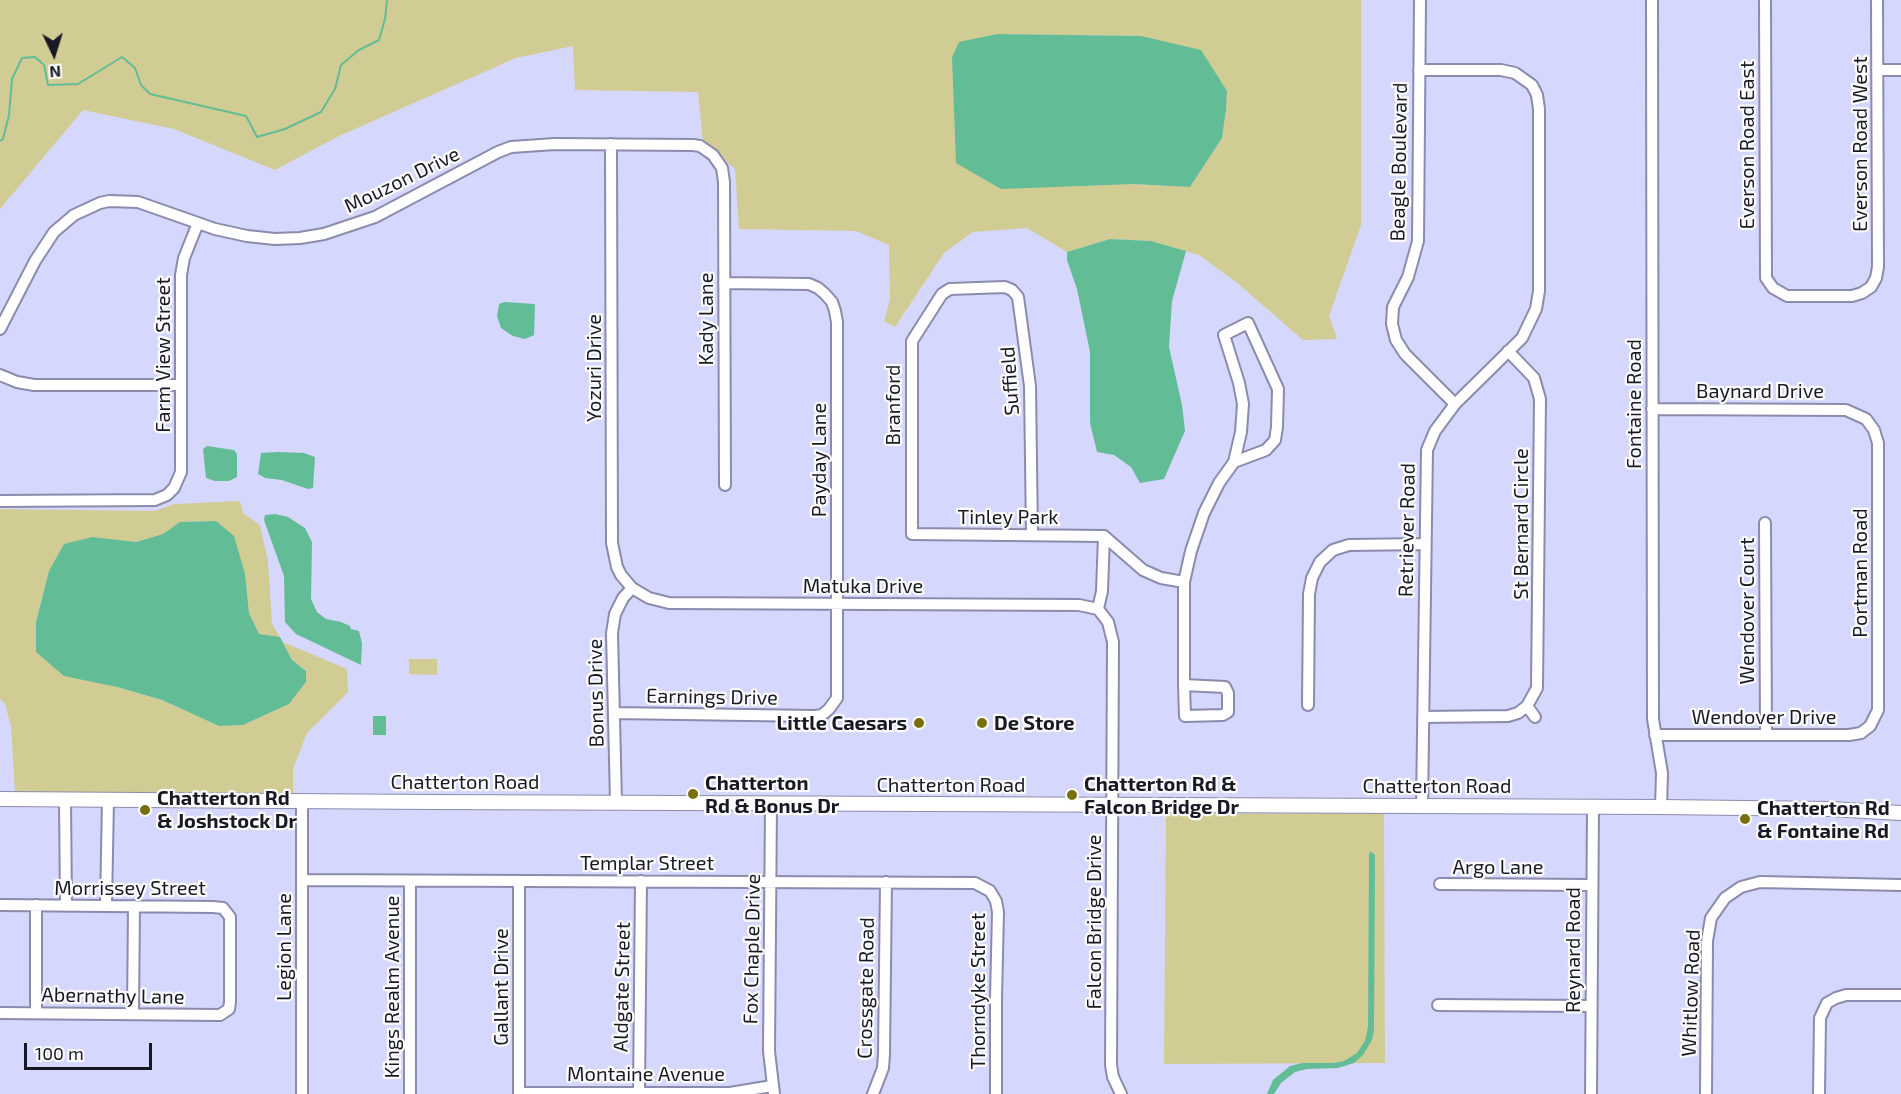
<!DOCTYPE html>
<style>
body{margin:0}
#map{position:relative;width:1901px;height:1094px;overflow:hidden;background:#d6d7fd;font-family:"Exo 2",sans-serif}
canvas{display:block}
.north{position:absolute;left:24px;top:24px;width:60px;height:60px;-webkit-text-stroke:4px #fcfcfc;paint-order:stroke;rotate:176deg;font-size:16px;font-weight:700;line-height:24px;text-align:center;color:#191926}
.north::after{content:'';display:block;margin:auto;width:21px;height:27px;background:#191926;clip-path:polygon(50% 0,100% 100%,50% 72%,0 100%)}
.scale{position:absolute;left:24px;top:1043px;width:128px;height:27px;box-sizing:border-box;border:3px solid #191926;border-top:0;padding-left:8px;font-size:18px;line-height:21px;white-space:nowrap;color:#191926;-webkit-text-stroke:4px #fcfcfc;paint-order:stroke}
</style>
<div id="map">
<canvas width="1901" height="1094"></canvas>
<div class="north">N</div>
<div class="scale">100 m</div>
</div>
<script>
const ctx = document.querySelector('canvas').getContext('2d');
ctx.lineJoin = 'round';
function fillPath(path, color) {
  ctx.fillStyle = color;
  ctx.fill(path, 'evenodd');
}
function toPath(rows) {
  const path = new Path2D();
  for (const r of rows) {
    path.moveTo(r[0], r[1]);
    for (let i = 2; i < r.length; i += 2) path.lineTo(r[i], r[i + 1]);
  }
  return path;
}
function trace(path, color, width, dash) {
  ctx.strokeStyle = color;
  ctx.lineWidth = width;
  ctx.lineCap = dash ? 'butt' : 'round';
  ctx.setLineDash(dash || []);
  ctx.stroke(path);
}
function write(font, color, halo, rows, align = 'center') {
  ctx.font = font + ' "Exo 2",sans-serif';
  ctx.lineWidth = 4.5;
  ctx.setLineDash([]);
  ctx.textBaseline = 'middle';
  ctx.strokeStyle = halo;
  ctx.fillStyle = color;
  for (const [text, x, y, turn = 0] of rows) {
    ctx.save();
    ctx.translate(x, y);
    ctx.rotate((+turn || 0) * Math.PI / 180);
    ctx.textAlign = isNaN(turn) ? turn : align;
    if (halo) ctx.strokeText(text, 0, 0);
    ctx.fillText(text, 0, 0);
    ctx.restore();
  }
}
fillPath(toPath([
 [0,0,1361,0,1361,225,1329,316,1337,339,1303,340,1236,282,1199,255,1151,241,1110,239,1067,252,1027,228,973,232,944,253,895,327,884,321,890,300,889,245,856,231,739,229,735,169,703,142,698,92,575,90,573,46,516,58,339,136,275,170,174,129,83,110,0,209],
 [997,34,1141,36,1227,91,1226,110,1222,138,1190,187,1134,184,959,43],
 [240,501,243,513,260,525,268,561,272,624,280,637,259,634,249,613,245,574,216,521,181,522,163,534,136,542,118,541,49,571,36,622,36,652,117,687,162,700,219,726,243,725,289,704,306,682,306,671,292,660,283,642,347,669,348,692,307,733,293,769,293,793,15,792,11,727,5,704,0,699,0,509,154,511,175,504],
 [409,659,437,659,437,675,409,674],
 [1384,813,1385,1063,1164,1064,1166,814]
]), '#d1cc94');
fillPath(toPath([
 [997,34,1141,36,1201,50,1227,91,1226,110,1222,138,1190,187,1134,184,1001,189,956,163,952,57,959,42],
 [1110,239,1151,241,1186,251,1172,301,1169,347,1182,405,1185,431,1164,479,1140,483,1131,467,1114,455,1097,452,1090,423,1090,352,1077,289,1067,260,1067,252],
 [505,302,535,304,534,335,525,339,513,336,501,328,497,316,499,304],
 [207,446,234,450,237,454,237,477,229,481,215,481,206,478,203,449],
 [278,452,304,453,315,457,313,488,308,489,282,480,265,478,258,474,261,453],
 [275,514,288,517,305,528,312,542,311,599,317,612,326,619,341,622,350,626,351,629,359,631,362,643,361,665,296,634,285,622,284,576,264,520,265,515],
 [216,521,234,536,245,574,249,613,259,634,280,637,292,660,306,671,306,682,289,704,243,725,219,726,162,700,117,687,64,676,36,652,36,622,49,571,64,544,92,537,136,542,163,534,180,522],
 [373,716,386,716,386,735,373,735],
 [1370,851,1375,855,1374,1031,1372,1040,1363,1055,1354,1063,1338,1068,1307,1069,1295,1072,1281,1083,1274,1094,1267,1094,1273,1080,1290,1066,1302,1063,1334,1063,1344,1061,1357,1053,1365,1041,1368,1027,1369,855]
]), '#62bc96');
trace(toPath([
 [0,141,3,139,9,115,12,79,22,58,35,57,44,65,48,85,78,84,122,57,135,68,141,85,150,94,246,116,257,137,285,129,321,112,335,89,341,65,359,50,379,40,385,19,387,0]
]), '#62bc96', 2);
const minor = toPath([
 [1420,0,1418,241,1408,277,1393,307,1392,324,1396,340,1405,354,1455,404],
 [1652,0,1653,719,1662,773,1661,807],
 [1765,0,1766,278,1773,288,1787,296,1852,296,1862,293,1871,287,1876,278,1878,267,1877,0],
 [1419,70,1501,70,1515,73,1532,85,1537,95,1539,109,1539,291,1536,309,1522,338,1455,404,1435,431,1427,450,1422,806],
 [1877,70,1901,70],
 [611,144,612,543,617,567,621,575,632,588,649,598,669,603,1079,605,1098,609],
 [0,329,35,261,54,232,74,215,100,203,109,201,138,202,215,229,247,236,275,239,300,238,324,234,375,217,498,152,511,147,555,144,693,145,700,146,713,155,722,168,724,182,725,485],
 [0,375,17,382,34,385,181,385],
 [1652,409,1846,410,1866,419,1874,430,1878,443,1878,710,1870,726,1861,733,1849,735,1655,735],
 [0,501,155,500,167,495,174,488,181,472,181,275,184,258,198,223],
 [1765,523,1766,735],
 [1032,535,1030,386,1018,297,1012,290,1005,287,950,289,942,294,912,341,912,534,1104,536,1143,570,1161,578,1184,582],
 [1098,609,1108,622,1113,642,1111,1065,1113,1077,1121,1094],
 [1098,609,1102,591,1104,536],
 [1184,685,1225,687,1228,693,1228,712,1223,715,1185,716,1184,685,1184,582,1191,551,1204,513,1219,483,1234,462,1241,432,1243,404,1239,383,1224,335,1248,323,1278,389,1277,427,1275,440,1266,450,1234,462],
 [1308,705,1309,594,1312,578,1320,562,1333,550,1349,545,1424,544],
 [1527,706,1535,717],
 [614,713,815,716,822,715,829,709,837,698,837,322,835,311,832,302,825,294,818,288,809,284,724,283],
 [1423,717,1508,716,1518,713,1527,706,1537,688,1540,399,1534,378,1508,351],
 [65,799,66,906],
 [616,802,612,633,615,614,623,598,632,588],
 [771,804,769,1051,774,1094],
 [302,880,975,883,990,891,996,901,998,912,996,998,996,1094],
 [410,881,410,1094],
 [1440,884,1592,885],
 [0,905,213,907,223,908,230,917,230,1002,229,1009,220,1015,0,1013],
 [106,906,108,799],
 [1438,1005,1591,1006],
 [36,1013,36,905],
 [133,1014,134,906],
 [519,1093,730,1093,772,1086],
 [639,1093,641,881],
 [302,1094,302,801],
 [519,1094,519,881],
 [873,1094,883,1068,884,1054,886,882],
 [1591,1094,1593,807],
 [1706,1094,1707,941,1711,918,1725,898,1741,887,1760,882,1901,885],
 [1819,1094,1820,1018,1827,1003,1836,998,1846,995,1901,995]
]);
const major = toPath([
 [0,799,432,802,1661,807,1830,809,1901,813]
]);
trace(minor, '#8b8bae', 14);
trace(major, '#8b8bae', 16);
trace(minor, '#fff', 10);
trace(major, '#fff', 14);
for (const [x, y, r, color] of [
 [919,723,6,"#776f0e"],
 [982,723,6,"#776f0e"],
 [693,794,6,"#776f0e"],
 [1072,795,6,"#776f0e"],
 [145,810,6,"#776f0e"],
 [1745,819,6,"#776f0e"]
]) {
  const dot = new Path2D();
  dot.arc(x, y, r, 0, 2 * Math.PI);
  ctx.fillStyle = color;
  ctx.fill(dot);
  trace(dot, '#fcfcfc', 2);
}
write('20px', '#191926', '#fcfcfc', [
 ["Everson Road West",1860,144,-90],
 ["Everson Road East",1747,145,-90],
 ["Beagle Boulevard",1399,162,-89],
 ["Mouzon Drive",402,180,-26],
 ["Kady Lane",706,319,-90],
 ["Farm View Street",163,355,-90],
 ["Yozuri Drive",594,368,-90],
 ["Suffield",1010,381,-94],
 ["Baynard Drive",1760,391],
 ["Fontaine Road",1634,404,-90],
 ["Branford",893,405,-90],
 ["Payday Lane",819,460,-90],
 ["Tinley Park",1008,517],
 ["St Bernard Circle",1521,524,-90],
 ["Retriever Road",1407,530,-89],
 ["Portman Road",1860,573,-90],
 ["Matuka Drive",863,586],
 ["Wendover Court",1747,611,-90],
 ["Bonus Drive",596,693,-91],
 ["Earnings Drive",712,697,1],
 ["Wendover Drive",1764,717],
 ["Chatterton Road",465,782],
 ["Chatterton Road",951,785],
 ["Chatterton Road",1437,786],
 ["Templar Street",647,863],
 ["Argo Lane",1498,867],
 ["Morrissey Street",130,888],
 ["Falcon Bridge Drive",1094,922,-90],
 ["Legion Lane",284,947,-90],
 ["Fox Chaple Drive",752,949,-89],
 ["Reynard Road",1573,950,-90],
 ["Kings Realm Avenue",392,987,-90],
 ["Gallant Drive",501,987,-90],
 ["Aldgate Street",622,987,-89],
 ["Crossgate Road",866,988,-89],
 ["Thorndyke Street",978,991,-90],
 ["Whitlow Road",1691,993,-88],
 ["Abernathy Lane",113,996,1],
 ["Montaine Avenue",646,1074]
]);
write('bold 20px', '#191926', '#fcfcfc', [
 ["Little Caesars",907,723,"right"],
 ["De Store",994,723],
 ["Chatterton",705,783],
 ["Rd & Bonus Dr",705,806],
 ["Chatterton Rd &",1084,784],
 ["Falcon Bridge Dr",1084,807],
 ["Chatterton Rd",157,798],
 ["& Joshstock Dr",157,821],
 ["Chatterton Rd",1757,808],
 ["& Fontaine Rd",1757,831]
], 'left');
</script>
